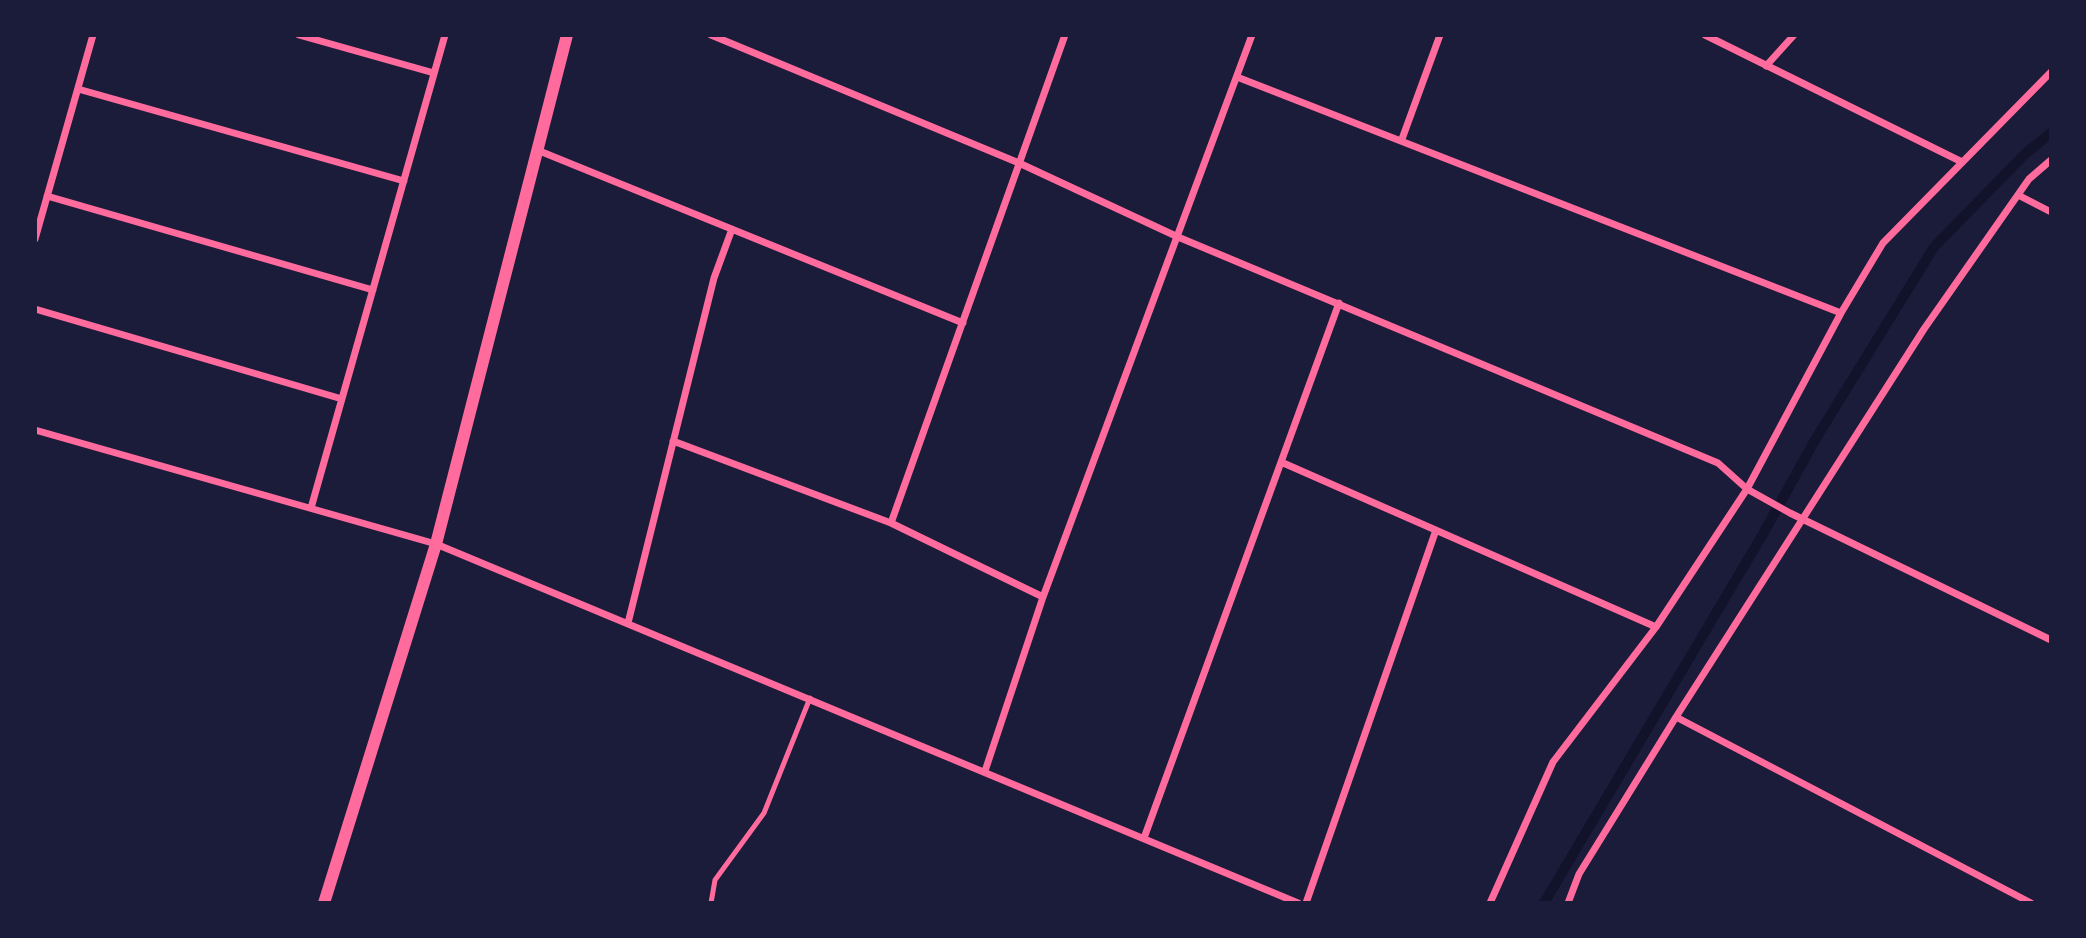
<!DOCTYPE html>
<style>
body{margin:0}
#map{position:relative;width:2086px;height:938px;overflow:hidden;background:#1b1b3a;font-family:"PT Sans Narrow",sans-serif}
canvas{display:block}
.frame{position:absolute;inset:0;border:37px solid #1b1b3a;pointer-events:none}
</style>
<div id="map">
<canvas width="2086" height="938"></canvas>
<div class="frame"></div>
</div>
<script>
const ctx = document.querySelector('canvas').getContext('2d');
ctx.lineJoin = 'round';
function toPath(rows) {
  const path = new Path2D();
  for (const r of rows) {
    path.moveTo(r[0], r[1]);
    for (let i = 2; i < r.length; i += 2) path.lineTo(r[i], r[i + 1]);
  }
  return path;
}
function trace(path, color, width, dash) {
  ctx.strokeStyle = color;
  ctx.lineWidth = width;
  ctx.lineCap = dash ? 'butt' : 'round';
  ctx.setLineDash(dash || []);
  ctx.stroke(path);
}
trace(toPath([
 [1544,903,1763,534,1815,440,1934,247,2026,153,2051,133]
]), '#12122b', 10);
trace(toPath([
 [711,903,715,880,764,813,810,698]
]), '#ff6b9d', 5);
trace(toPath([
 [299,35,434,73],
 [711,35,1019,163,1178,237,1718,463,1747,489,1790,513,2051,640],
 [1705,35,1962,162],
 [1766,66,1794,35],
 [1237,77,1841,313],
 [78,89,404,181],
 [1402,139,1440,35],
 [537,150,963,323],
 [2018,195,2051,212],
 [47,196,373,290],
 [35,239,93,35],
 [35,309,342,399],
 [35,430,436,544,1298,903],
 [673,441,891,523,1043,597],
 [1281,462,1656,627],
 [311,508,445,35],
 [891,523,1065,35],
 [628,623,714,278,732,229],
 [1676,717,2031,903],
 [985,771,1043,597,1252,35],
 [1144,838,1339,303],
 [1306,903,1436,530],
 [1490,903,1553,762,1656,627,1747,489,1841,313,1883,243,2051,72],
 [1568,903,1579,874,1676,717,1924,329,2029,179,2051,160]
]), '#ff6b9d', 7);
trace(toPath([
 [324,903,436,544,567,35]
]), '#ff6b9d', 12);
</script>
